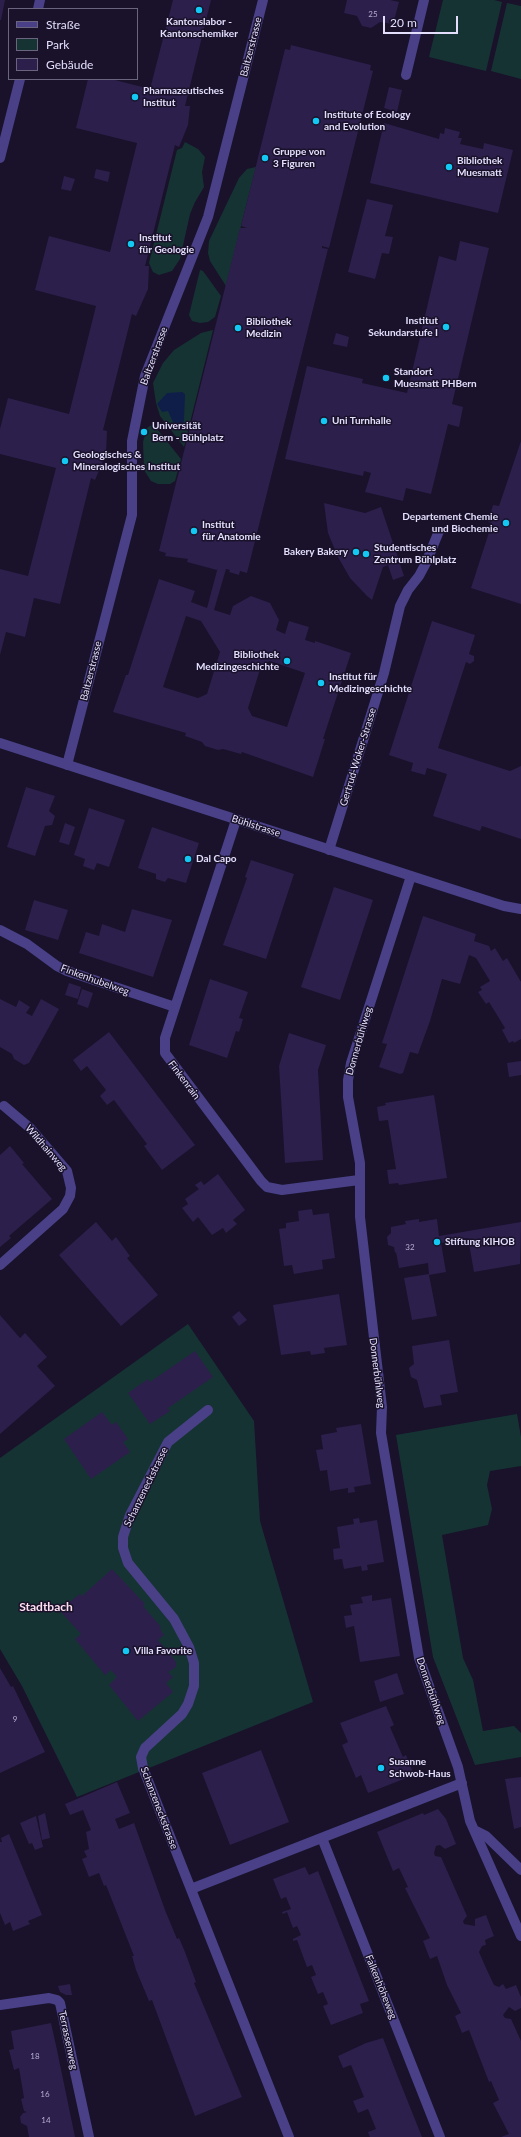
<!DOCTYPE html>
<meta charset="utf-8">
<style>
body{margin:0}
#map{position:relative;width:521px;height:2137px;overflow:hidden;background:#19122a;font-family:Lato,sans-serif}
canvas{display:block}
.legend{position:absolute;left:8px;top:8px;width:130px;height:72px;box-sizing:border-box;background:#19122a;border:1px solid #6a647e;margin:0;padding:5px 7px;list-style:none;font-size:12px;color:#e4defd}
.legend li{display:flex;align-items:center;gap:8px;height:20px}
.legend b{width:20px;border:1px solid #6a647e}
.scale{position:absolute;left:383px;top:16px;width:75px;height:18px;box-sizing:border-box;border:2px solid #e4defd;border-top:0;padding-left:5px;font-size:12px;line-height:14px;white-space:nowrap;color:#e4defd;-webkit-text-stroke:3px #19122a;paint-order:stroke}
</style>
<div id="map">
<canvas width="521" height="2137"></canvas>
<ul class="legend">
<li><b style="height:5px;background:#494087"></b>Straße</li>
<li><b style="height:11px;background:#163334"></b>Park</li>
<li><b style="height:11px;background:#2c1f4b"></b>Gebäude</li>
</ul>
<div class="scale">20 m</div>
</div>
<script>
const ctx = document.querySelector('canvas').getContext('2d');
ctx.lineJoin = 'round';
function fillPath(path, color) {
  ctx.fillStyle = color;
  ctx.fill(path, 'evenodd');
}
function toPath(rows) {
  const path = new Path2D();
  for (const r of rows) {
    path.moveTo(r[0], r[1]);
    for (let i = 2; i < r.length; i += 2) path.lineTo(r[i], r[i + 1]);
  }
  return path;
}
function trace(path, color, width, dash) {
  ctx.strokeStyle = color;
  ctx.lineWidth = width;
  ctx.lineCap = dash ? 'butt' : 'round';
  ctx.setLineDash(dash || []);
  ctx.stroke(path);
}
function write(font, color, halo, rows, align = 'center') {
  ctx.font = font + ' Lato,sans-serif';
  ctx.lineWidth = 3;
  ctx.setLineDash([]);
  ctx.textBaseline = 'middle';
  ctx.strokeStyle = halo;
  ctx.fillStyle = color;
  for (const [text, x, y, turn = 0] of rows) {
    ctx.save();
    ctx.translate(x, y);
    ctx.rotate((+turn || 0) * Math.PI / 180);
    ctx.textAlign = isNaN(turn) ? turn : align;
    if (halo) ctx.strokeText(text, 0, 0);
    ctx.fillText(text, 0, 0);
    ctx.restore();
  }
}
fillPath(toPath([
 [443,0,494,0,502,2,486,71,429,57],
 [507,3,521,6,521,79,491,71],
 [185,142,198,149,205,157,202,172,204,187,195,202,190,214,180,259,172,271,159,275,153,272,149,263,177,150,182,148],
 [256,167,241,226,226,286,210,261,208,253,209,241,239,178,247,169],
 [200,270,203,271,221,296,215,317,208,322,200,323,192,321,189,315],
 [213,330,184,447,160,416,156,403,153,383,163,363,174,350,201,333],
 [153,424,181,459,175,481,170,484,158,484,151,481,144,470,143,442,147,428],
 [188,1324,254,1421,260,1521,313,1702,77,1797,22,1686,0,1649,0,1458],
 [517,1414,521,1437,521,1466,490,1471,487,1485,492,1509,488,1525,442,1535,463,1658,473,1680,483,1731,514,1726,521,1733,521,1757,475,1765,433,1657,396,1435]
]), '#163334');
fillPath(toPath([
 [182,392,185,394,184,420,182,428,176,429,168,411,162,412,157,404,167,393]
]), '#0e1e48');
fillPath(toPath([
 [0,0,5,0,1,20,0,20],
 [173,0,211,0,185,106,190,106,188,125,179,147,175,145,145,266,149,266,148,289,136,316,132,314,103,430,107,431,106,454,95,480,91,478,60,604,34,598,25,637,6,632,0,655,0,569,28,576,56,468,0,454,0,429,8,398,69,414,96,306,35,290,49,236,110,252,137,143,76,128,88,79,111,79,150,89],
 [347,0,390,0,399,2,393,24,380,22,371,28,362,26,357,16,344,13],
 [291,45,371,65,370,70,373,71,329,248,322,246,322,248,328,249,247,573,240,571,239,575,229,572,230,570,226,569,214,610,230,615,233,606,251,596,270,603,279,620,276,630,285,634,289,621,309,627,305,640,315,643,315,641,351,653,323,739,325,739,313,777,242,752,241,754,223,749,218,750,205,746,202,742,185,736,186,733,113,712,126,675,128,675,159,579,195,591,191,602,207,608,218,567,217,570,187,562,188,559,165,556,166,553,159,551,240,228,247,228,241,226,285,49,290,50],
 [186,616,201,621,220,652,207,694,198,698,163,687],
 [270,661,305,673,287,727,252,716,248,708,261,666],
 [389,87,402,90,397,112,384,108],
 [384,123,439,139,440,133,444,134,445,128,460,132,458,138,462,138,460,144,483,149,484,143,513,150,498,213,370,183],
 [96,169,110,172,108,182,94,178],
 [64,176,75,179,71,191,61,189],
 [367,199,393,205,385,236,393,237,389,254,382,253,375,279,348,272],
 [460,241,489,248,452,404,463,407,459,427,448,424,431,494,406,488,403,501,365,492,371,473,364,471,363,476,285,459,307,366,363,379,362,383,407,393,439,256,456,261],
 [336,333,349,337,347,347,333,344],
 [521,441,521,604,471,588,492,523,488,522,493,505,499,506],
 [324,503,365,513,381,507,404,576,393,580,388,565,383,567,372,600,367,596,350,578,338,557,328,533],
 [432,621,475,635,469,654,474,656,474,661,470,664,466,662,438,748,510,771,521,766,521,839,482,826,480,831,433,816,447,774,427,768,425,775,411,771,413,763,389,755],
 [26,787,55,796,49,811,55,816,52,825,45,826,35,856,7,847],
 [89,808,125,820,109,867,97,863,94,870,83,866,85,859,74,855],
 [65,823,75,827,69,845,59,842],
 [152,827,199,843,186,883,168,878,165,882,156,879,156,874,138,868],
 [251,860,294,874,266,959,223,945,247,878,245,877],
 [334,887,373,900,340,1000,301,987],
 [34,900,68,910,58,940,25,930],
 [132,909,172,920,153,977,79,953,86,932,99,936,102,924,125,932],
 [423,916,476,934,474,941,489,946,491,951,495,948,503,961,507,958,521,982,521,1039,514,1043,513,1041,509,1043,502,1030,505,1028,489,1002,486,1004,478,992,482,990,480,987,490,981,476,958,469,955,460,984,442,979,430,1021,418,1054,410,1052,403,1073,400,1074,379,1067,387,1044,382,1043],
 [210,979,248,992,239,1018,243,1019,241,1026,239,1032,236,1031,227,1058,189,1045],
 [69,983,81,987,78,999,65,995],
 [82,989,93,993,88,1008,77,1004],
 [0,999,16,1007,19,1000,30,1007,26,1013,32,1016,41,999,59,1009,29,1063,24,1065,14,1059,12,1054,0,1047],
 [109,1032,195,1145,162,1170,144,1146,147,1144,114,1100,107,1105,100,1096,106,1090,87,1066,81,1071,73,1060],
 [289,1033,326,1045,318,1070,323,1160,285,1163,279,1066],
 [521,1061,521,1075,509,1077,507,1063],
 [434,1095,447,1178,399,1185,398,1183,389,1184,387,1170,396,1169,388,1120,379,1121,377,1107,386,1105,385,1103],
 [10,1146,24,1163,22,1164,52,1199,9,1236,11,1238,0,1247,0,1155],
 [218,1174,245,1210,233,1220,237,1224,226,1233,223,1228,212,1235,198,1217,193,1222,182,1208,188,1204,185,1199,199,1189,195,1185,201,1181,204,1185],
 [312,1209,313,1215,329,1213,335,1258,322,1260,323,1269,294,1274,292,1265,284,1266,279,1229,286,1228,286,1223,299,1221,298,1211],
 [419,1219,419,1222,437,1219,439,1236,521,1222,520,1264,474,1272,468,1238,441,1243,446,1272,429,1275,437,1316,412,1320,404,1278,429,1274,428,1263,399,1268,396,1252,395,1253,394,1247,388,1245,387,1237,391,1233,391,1227,406,1224,405,1221],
 [96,1222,112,1241,116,1237,130,1256,127,1258,158,1295,121,1326,59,1255],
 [339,1294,347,1345,324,1348,325,1353,311,1355,310,1351,281,1355,273,1305],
 [239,1311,247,1320,239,1326,232,1317],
 [0,1315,20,1338,25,1333,47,1357,37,1366,55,1386,0,1434],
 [449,1340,458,1392,440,1395,442,1405,424,1408,417,1380,411,1377,409,1368,414,1364,412,1346],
 [195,1351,213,1377,168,1408,170,1411,150,1424,128,1393,148,1379,150,1382],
 [102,1412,112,1425,116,1422,128,1439,123,1442,130,1452,91,1479,64,1439],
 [361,1424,371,1484,354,1487,355,1492,348,1493,348,1488,330,1491,327,1470,320,1471,316,1450,323,1449,321,1435,337,1432,336,1428],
 [359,1518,360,1523,377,1520,384,1562,367,1565,368,1570,362,1571,361,1566,344,1569,342,1559,334,1560,333,1549,340,1548,337,1527,354,1524,353,1519],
 [112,1569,145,1604,143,1606,161,1627,160,1629,164,1635,158,1640,176,1662,176,1667,168,1672,173,1677,166,1683,173,1692,138,1721,109,1685,117,1677,111,1670,105,1675,75,1639,81,1634,59,1610,80,1594,82,1596],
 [372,1595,372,1601,391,1598,400,1656,360,1662,354,1626,346,1628,344,1616,352,1615,350,1605,363,1603,361,1597],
 [0,1668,11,1687,13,1686,45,1752,0,1773],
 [397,1673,404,1694,380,1702,374,1681],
 [386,1706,394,1725,390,1727,403,1757,406,1755,414,1775,368,1793,361,1775,356,1778,342,1745,348,1742,340,1723],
 [261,1750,289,1822,230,1845,202,1773],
 [521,1777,521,1827,514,1829,505,1779],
 [117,1782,130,1813,115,1819,119,1829,134,1823,165,1910,177,1939,179,1938,185,1952,196,1982,194,1983,242,2097,195,2116,152,2000,149,2001,136,1970,132,1956,134,1956,106,1885,104,1886,99,1873,89,1877,82,1859,87,1857,84,1851,89,1849,86,1832,91,1830,83,1810,70,1815,65,1804],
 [438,1809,446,1819,456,1844,445,1849,440,1845,436,1846,434,1853,435,1856,441,1857,467,1916,463,1921,464,1924,475,1926,475,1919,486,1915,494,1936,485,1940,486,1945,482,1946,479,1952,486,1968,494,1985,499,1987,503,1984,506,1989,516,1985,521,1997,521,2008,515,2011,509,2007,503,2015,505,2018,511,2019,521,2041,521,2137,501,2137,509,2134,493,2103,499,2100,491,2081,489,2082,469,2030,462,2033,455,2016,461,2013,447,1985,437,1956,430,1959,423,1941,430,1938,405,1888,408,1887,399,1868,393,1871,377,1832,423,1813,424,1815],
 [45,1813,50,1838,42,1840,38,1816],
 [36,1816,43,1847,35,1850,32,1843,29,1844,20,1823],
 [9,1834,42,1915,28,1921,30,1924,13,1931,10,1922,5,1925,0,1913,0,1842,2,1842,1,1838],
 [305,1867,309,1875,318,1871,369,2001,360,2004,363,2013,331,2025,323,2006,328,2004,323,1992,318,1994,311,1977,316,1975,312,1965,307,1967,297,1940,293,1941,293,1939,301,1935,297,1926,293,1928,287,1912,283,1914,282,1912,291,1909,286,1897,281,1899,273,1879],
 [70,1984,72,1995,66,1995,60,1992,58,1986],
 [51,2023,57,2050,75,2137,29,2137,27,2126,21,2123,20,2117,23,2113,27,2112,24,2111,21,2099,24,2098,19,2068,14,2070,9,2050,14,2049,11,2031],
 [383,2038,396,2072,422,2137,370,2137,368,2132,376,2129,368,2109,358,2113,353,2101,364,2097,351,2065,343,2068,338,2056,366,2043]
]), '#2c1f4b');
trace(toPath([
 [406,75,424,0],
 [329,850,384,673,400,606,408,590,419,576,426,563,439,531],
 [0,1265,63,1209,70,1196,71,1188,67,1171,30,1128,4,1106],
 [143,1768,141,1757,145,1748,182,1714,188,1704,194,1686,194,1663,189,1647,174,1619,128,1563,123,1548,123,1537,130,1515,168,1442,208,1410]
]), '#494087', 10);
trace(toPath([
 [38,9,40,0],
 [0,158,20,79],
 [0,743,504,906,521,909],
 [67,765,132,515,132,441,145,376,208,217,263,0],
 [236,820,165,1038,165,1053,261,1181,267,1187,282,1190,359,1180],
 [411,876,351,1063,348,1080,348,1097,360,1163,360,1217,382,1407,381,1433,419,1658,458,1767,470,1821,521,1936],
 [0,930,27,944,57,966,67,971,175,1007],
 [143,1768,289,2137],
 [474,1830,486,1836,521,1870],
 [322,1838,440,2137],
 [191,1889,462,1783],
 [0,2005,49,1998,57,2000,60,2003,89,2137]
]), '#494087', 10);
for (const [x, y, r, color] of [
 [199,10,4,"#13c9f4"],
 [135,97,4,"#13c9f4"],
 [316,121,4,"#13c9f4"],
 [265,158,4,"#13c9f4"],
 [449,167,4,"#13c9f4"],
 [131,244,4,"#13c9f4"],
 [446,327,4,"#13c9f4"],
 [238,328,4,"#13c9f4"],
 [386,378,4,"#13c9f4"],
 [324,421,4,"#13c9f4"],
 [144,432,4,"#13c9f4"],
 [65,461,4,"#13c9f4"],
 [506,523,4,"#13c9f4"],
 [194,531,4,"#13c9f4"],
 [356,552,4,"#13c9f4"],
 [366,554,4,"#13c9f4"],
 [287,661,4,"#13c9f4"],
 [321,683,4,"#13c9f4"],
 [188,859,4,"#13c9f4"],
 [437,1242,4,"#13c9f4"],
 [126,1651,4,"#13c9f4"],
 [381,1768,4,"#13c9f4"]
]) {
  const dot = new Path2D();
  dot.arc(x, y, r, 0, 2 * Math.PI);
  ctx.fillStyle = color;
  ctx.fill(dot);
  trace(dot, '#19122a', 1.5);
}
write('8px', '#b6aed0', null, [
 ["25",373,14],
 ["32",410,1247],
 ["9",15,1719],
 ["18",35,2056],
 ["16",45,2094],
 ["14",46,2120]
]);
write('bold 10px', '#e4defd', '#19122a', [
 ["Kantonslabor -",199,22,"center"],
 ["Kantonschemiker",199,34,"center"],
 ["Pharmazeutisches",143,91],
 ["Institut",143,103],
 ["Institute of Ecology",324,115],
 ["and Evolution",324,127],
 ["Gruppe von",273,152],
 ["3 Figuren",273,164],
 ["Bibliothek",457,161],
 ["Muesmatt",457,173],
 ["Institut",139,238],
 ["für Geologie",139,250],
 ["Institut",438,321,"right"],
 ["Sekundarstufe I",438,333,"right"],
 ["Bibliothek",246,322],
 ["Medizin",246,334],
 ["Standort",394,372],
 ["Muesmatt PHBern",394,384],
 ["Uni Turnhalle",332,421],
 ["Universität",152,426],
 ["Bern - Bühlplatz",152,438],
 ["Geologisches &",73,455],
 ["Mineralogisches Institut",73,467],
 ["Departement Chemie",498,517,"right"],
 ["und Biochemie",498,529,"right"],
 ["Institut",202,525],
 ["für Anatomie",202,537],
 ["Studentisches",374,548],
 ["Zentrum Bühlplatz",374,560],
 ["Bakery Bakery",348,552,"right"],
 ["Bibliothek",279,655,"right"],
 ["Medizingeschichte",279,667,"right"],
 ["Institut für",329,677],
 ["Medizingeschichte",329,689],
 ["Dal Capo",196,859],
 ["Stiftung KIHOB",445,1242],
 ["Villa Favorite",134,1651],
 ["Susanne",389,1762],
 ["Schwob-Haus",389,1774]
], 'left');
write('10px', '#e4defd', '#19122a', [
 ["Baltzerstrasse",251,47,-76],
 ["Baltzerstrasse",154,356,-70],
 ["Baltzerstrasse",91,671,-76],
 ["Gertrud-Woker-Strasse",358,757,-73],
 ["Bühlstrasse",256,826,18],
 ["Finkenhubelweg",95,980,20],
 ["Donnerbühlweg",359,1041,-74],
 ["Finkenrain",184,1080,53],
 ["Wildhainweg",46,1148,49],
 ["Donnerbühlweg",377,1373,83],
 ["Schanzeneckstrasse",146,1487,-64],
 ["Donnerbühlweg",431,1691,71],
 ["Schanzeneckstrasse",159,1808,69],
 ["Falkenhöheweg",381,1987,68],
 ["Terrassenweg",68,2040,78]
]);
write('bold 12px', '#fddff0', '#19122a', [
 ["Stadtbach",46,1607]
]);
</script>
